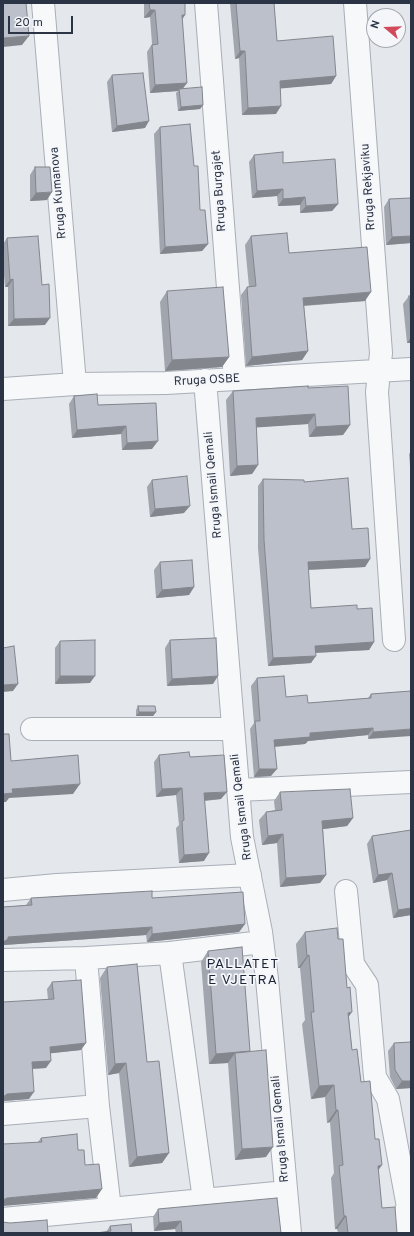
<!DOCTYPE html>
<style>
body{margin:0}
#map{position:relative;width:414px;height:1236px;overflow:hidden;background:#e4e7ec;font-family:Overpass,sans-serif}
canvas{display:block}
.frame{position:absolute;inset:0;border:4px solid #2b3445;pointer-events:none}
.north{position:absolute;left:366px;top:8px;width:40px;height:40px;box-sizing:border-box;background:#f4f6f9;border:1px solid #a4a8b1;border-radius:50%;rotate:289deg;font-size:11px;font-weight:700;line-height:16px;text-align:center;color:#2b3445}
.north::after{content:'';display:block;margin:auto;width:14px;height:18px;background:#d1495b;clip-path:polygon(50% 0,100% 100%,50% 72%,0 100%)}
.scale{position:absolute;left:8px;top:16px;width:65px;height:18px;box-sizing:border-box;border:2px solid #2b3445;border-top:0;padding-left:5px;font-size:12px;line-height:14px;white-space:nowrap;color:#2b3445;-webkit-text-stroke:3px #f4f6f9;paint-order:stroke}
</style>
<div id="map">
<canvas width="414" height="1236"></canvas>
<div class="frame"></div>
<div class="north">N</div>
<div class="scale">20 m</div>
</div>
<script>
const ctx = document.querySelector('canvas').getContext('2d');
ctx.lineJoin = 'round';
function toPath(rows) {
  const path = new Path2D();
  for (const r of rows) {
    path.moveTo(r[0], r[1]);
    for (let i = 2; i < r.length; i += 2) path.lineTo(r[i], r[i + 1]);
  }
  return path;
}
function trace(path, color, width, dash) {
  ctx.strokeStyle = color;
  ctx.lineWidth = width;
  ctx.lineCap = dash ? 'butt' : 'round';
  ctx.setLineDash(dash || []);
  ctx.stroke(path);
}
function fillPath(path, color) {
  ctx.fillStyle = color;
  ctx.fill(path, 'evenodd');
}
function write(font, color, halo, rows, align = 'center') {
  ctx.font = font + ' Overpass,sans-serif';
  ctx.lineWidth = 3.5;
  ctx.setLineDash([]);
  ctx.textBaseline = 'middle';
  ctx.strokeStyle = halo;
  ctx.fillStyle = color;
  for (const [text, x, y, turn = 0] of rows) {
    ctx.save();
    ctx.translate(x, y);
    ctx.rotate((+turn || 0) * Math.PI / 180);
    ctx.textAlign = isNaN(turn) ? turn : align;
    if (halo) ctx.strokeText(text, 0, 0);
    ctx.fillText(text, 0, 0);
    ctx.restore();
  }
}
const minor = toPath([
 [43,3,75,384],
 [206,3,235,379],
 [355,3,381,353,377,392,394,640],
 [205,380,242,837,261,932,267,979,290,1233],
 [3,389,75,384,166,383,411,369],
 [32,729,233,729],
 [238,790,411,782],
 [3,890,57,885,250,875],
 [346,891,353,964,367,985,375,1077,388,1099,408,1207],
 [170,953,204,1200],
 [86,958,98,1106],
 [3,960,86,958,170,953,262,942],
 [3,1114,98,1106,110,1209,286,1192],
 [3,1219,109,1209],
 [399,1233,403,1217,408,1207,411,1205]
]);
trace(minor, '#a9aeb7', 24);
trace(minor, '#f7f8fa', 22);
fillPath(toPath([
 [144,3,185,3,182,20,187,83,183,88,203,105,200,109,178,111,176,93,178,91,150,93,147,52,152,44,150,17,144,18],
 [230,3,274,3,277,41,336,76,331,84,280,88,276,114,242,115,239,58,235,59],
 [112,75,145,128,112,132,107,82],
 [160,127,194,166,200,210,208,244,202,251,160,254,154,134],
 [254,155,283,163,338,204,332,211,300,213,300,205,278,206,277,196,252,198,249,162],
 [35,167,47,200,30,201,30,175],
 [389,199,411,243,386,245,384,207],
 [251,236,289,253,365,301,304,306,308,351,302,360,246,366,241,295,247,287,249,287,245,245],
 [7,238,42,285,45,325,8,326,8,287,5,287,3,262,3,244],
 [167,291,229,357,222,367,165,371,160,302],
 [409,296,411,296,411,343,407,343,403,304],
 [308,388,350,425,343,435,309,437,308,424,256,427,258,465,252,474,230,476,226,400,233,391],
 [74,396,98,405,156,403,152,449,122,450,121,434,72,438,69,404],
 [411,451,411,478,409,454],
 [263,479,304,482,352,529,370,559,365,567,308,570,311,608,357,609,374,642,369,650,316,653,311,663,268,666,258,548,258,486],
 [152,480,184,513,150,517,147,487],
 [160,562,194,587,189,595,156,598,154,570],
 [170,640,213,684,167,686,165,648],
 [60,641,90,683,55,684,55,648],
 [257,678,286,697,308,703,368,698,371,694,411,691,368,739,368,735,308,741,305,744,275,747,271,776,254,777,250,729,254,723,251,686],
 [138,706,156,712,153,716,136,716,136,710],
 [159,755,190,757,221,799,205,801,204,861,179,863,176,828,179,825,176,795,156,797,154,762],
 [280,792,353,818,347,826,323,829,326,875,320,883,280,887,277,843,262,845,259,820,266,812,275,810,274,801],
 [411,830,411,915,393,918,387,880,373,883,367,844,372,836],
 [31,898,152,898,245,924,239,932,147,942,146,935,4,945,3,947,3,907,26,905],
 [305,932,338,939,349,1017,352,1050,361,1082,378,1170,382,1208,397,1233,338,1233,337,1229,335,1229,331,1178,334,1173,330,1122,327,1123,325,1097,311,1099,302,1024,305,1020,300,968,298,968,296,944],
 [208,951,249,1052,266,1157,235,1160,228,1063,209,1064,201,962],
 [107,967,147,1062,169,1153,162,1163,129,1167,119,1073,108,1075,100,978],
 [52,982,81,1050,50,1053,46,1068,32,1069,29,1099,3,1101,48,1000,47,989],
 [394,1043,411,1088,396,1089,390,1077,388,1051],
 [41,1138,78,1150,85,1165,96,1198,38,1142],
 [158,1209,281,1233,176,1233,175,1229,154,1231,153,1217],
 [110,1226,132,1233,106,1232]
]), '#a1a5ae');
fillPath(toPath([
 [150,10,155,10,150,17,144,18],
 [182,15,185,15,180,23],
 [29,36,22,45,3,47,3,38],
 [240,51,245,51,239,58,235,59],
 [336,76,331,84,275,89,280,81],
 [187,83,181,91,179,89,178,91,150,93,155,85],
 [203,105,200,109,178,111,181,107],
 [281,106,276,114,242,115,248,108],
 [149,121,145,128,112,132,117,126],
 [283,189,277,196,252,198,257,191],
 [52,192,47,200,30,201,36,193],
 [305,197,300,205,278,206,283,199],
 [338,204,332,211,300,213,306,206],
 [411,236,411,243,386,245,392,237],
 [208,244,202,251,160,254,165,247],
 [13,279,8,287,5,287,10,280],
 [371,292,365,301,297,306,303,298],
 [50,318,45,325,8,326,14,319],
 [411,337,411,343,407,343],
 [308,351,302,360,246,366,252,357],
 [229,357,222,367,165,371,172,360],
 [315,414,308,424,249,428,256,418],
 [350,425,343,435,309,437,316,427],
 [126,426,121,434,72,438,77,430],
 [158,441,152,449,122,450,127,443],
 [258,465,252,474,230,476,237,466],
 [190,506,184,513,150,517,155,509],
 [370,559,365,567,302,570,308,562],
 [194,587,189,595,156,598,162,590],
 [374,642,369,650,310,653,315,646],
 [316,656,311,663,268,666,273,658],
 [60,676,95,676,90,683,55,684],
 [218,676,213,684,167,686,172,679],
 [18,684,13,691,3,692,3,685],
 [139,712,156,712,153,716,136,716],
 [373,728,368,735,308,741,305,744,269,747,274,740,310,733],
 [411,729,411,736,368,739,373,732],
 [259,769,277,769,271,776,254,777],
 [80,784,73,794,9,798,6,802,3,802,3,794,12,789],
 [182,788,176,795,156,797,162,789],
 [227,792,221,799,199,801,204,793],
 [353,818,347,826,316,830,322,821],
 [283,834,277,843,262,845,268,836],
 [209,853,204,861,179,863,184,855],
 [392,873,387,880,373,883,378,875],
 [326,875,320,883,280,887,286,878],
 [411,908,411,915,393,918,398,910],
 [245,924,239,932,147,942,152,934],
 [152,927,146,935,4,945,3,947,3,942,8,937],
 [309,955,300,968,298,968,307,956],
 [352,1012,343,1025,348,1013],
 [86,1043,81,1050,45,1054,50,1047],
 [250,1051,235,1053,228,1063,209,1064,216,1054],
 [51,1061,46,1068,27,1069,32,1062],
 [126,1063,119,1073,108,1075,115,1064],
 [402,1081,411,1081,411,1088,396,1089],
 [334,1085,325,1097,311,1099,319,1086],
 [34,1092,29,1099,3,1101,3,1097,7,1094],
 [336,1110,338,1110,330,1122,327,1123],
 [273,1147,266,1157,235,1160,242,1149],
 [169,1153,162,1163,129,1167,137,1157],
 [382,1165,373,1178,378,1166],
 [102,1189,96,1198,3,1206,3,1200,7,1198],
 [344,1216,346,1216,337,1229,335,1229],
 [181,1221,175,1229,154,1231,159,1223]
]), '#83868d');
const building = toPath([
 [3,3,26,3,29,36,3,38,3,3],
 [149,3,185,3,185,15,182,15,187,83,155,85,152,45,158,44,155,10,150,10,149,3],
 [236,3,274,3,277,41,333,36,336,76,280,81,281,106,248,108,245,51,240,51,236,3],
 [143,73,149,121,117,126,112,75,143,73],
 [202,87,203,105,181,107,179,89,202,87],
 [190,124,194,166,198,166,200,210,205,210,208,244,165,247,160,127,190,124],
 [283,152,283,163,335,159,338,204,306,206,305,197,283,199,283,189,257,191,254,155,283,152],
 [35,167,50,167,52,192,36,193,35,167],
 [411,198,411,236,392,237,389,199,411,198],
 [287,233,289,253,367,247,371,292,303,298,308,351,252,357,247,287,256,286,251,236,287,233],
 [38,236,42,285,49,284,50,318,14,319,13,279,10,280,7,238,38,236],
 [223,287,229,357,172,360,167,291,223,287],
 [409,296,411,296,411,324,409,296],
 [308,386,308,388,348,386,350,425,316,427,315,414,256,418,258,465,237,466,233,391,308,386],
 [97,394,98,405,156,403,158,441,127,443,126,426,77,430,74,396,97,394],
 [187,476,190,506,155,509,152,480,187,476],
 [348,478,352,529,368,528,370,559,308,562,311,608,357,605,357,609,372,608,374,642,315,646,316,656,273,658,264,540,263,479,304,480,304,482,348,478],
 [192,560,194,587,162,590,160,562,192,560],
 [216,638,218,676,172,679,170,640,216,638],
 [95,640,95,676,60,676,60,641,95,640],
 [14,646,18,684,3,685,3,648,14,646],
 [284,676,286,697,307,695,308,703,371,698,371,694,411,691,411,729,373,732,373,728,310,733,310,737,274,740,277,769,259,769,255,721,260,721,257,678,284,676],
 [138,706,155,706,156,712,139,712,138,706],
 [3,734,9,734,11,761,78,755,80,784,12,789,13,793,3,794,3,734],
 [189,752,190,757,224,755,227,792,204,793,209,853,184,855,182,821,184,820,182,788,162,789,159,755,189,752],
 [350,789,353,818,322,821,326,875,286,878,283,834,268,836,266,812,282,810,280,792,350,789],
 [411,830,411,908,398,910,392,873,378,875,372,836,411,830],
 [152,891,152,898,243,892,245,924,152,934,152,927,8,937,8,939,3,942,3,907,32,905,31,898,152,891],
 [337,928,338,939,343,939,347,988,350,987,352,1012,348,1013,352,1050,357,1049,361,1082,370,1081,375,1139,379,1139,382,1165,378,1166,382,1208,395,1207,397,1233,348,1233,346,1216,344,1216,339,1166,343,1165,338,1110,336,1110,334,1085,319,1086,311,1012,314,1012,309,955,307,956,305,932,337,928],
 [242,947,250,1051,216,1054,208,951,242,947],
 [137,964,147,1062,159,1061,169,1153,137,1157,126,1063,115,1064,107,967,137,964],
 [81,980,86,1043,50,1047,51,1061,32,1062,34,1092,7,1094,3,1097,3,1002,54,999,52,982,81,980],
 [411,1042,411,1081,402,1081,395,1070,394,1043,411,1042],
 [266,1050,273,1147,242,1149,235,1053,266,1050],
 [77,1134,78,1150,84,1150,85,1165,99,1164,102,1189,7,1198,3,1200,3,1144,42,1142,41,1138,77,1134],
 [277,1198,281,1233,182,1233,181,1221,159,1223,158,1209,277,1198],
 [47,1220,48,1233,3,1233,3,1222,10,1223,47,1220],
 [131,1224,132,1233,96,1233,111,1231,110,1226,131,1224]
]);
fillPath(building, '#bbc0ca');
trace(building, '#83868d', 1);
write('12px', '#2b3445', '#f4f6f9', [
 ["Rruga Rekjaviku",369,187,-94],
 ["Rruga Burgajet",220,191,-94],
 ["Rruga Kumanova",59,193,-95],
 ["Rruga OSBE",207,381,-3],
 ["Rruga Ismail Qemali",214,485,-95],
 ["Rruga Ismail Qemali",242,807,-97],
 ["Rruga Ismail Qemali",281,1129,-95]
]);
ctx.letterSpacing = '1px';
write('14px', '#1d2536', '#f4f6f9', [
 ["PALLATET",243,965],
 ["E VJETRA",243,981]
]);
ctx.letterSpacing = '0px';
</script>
